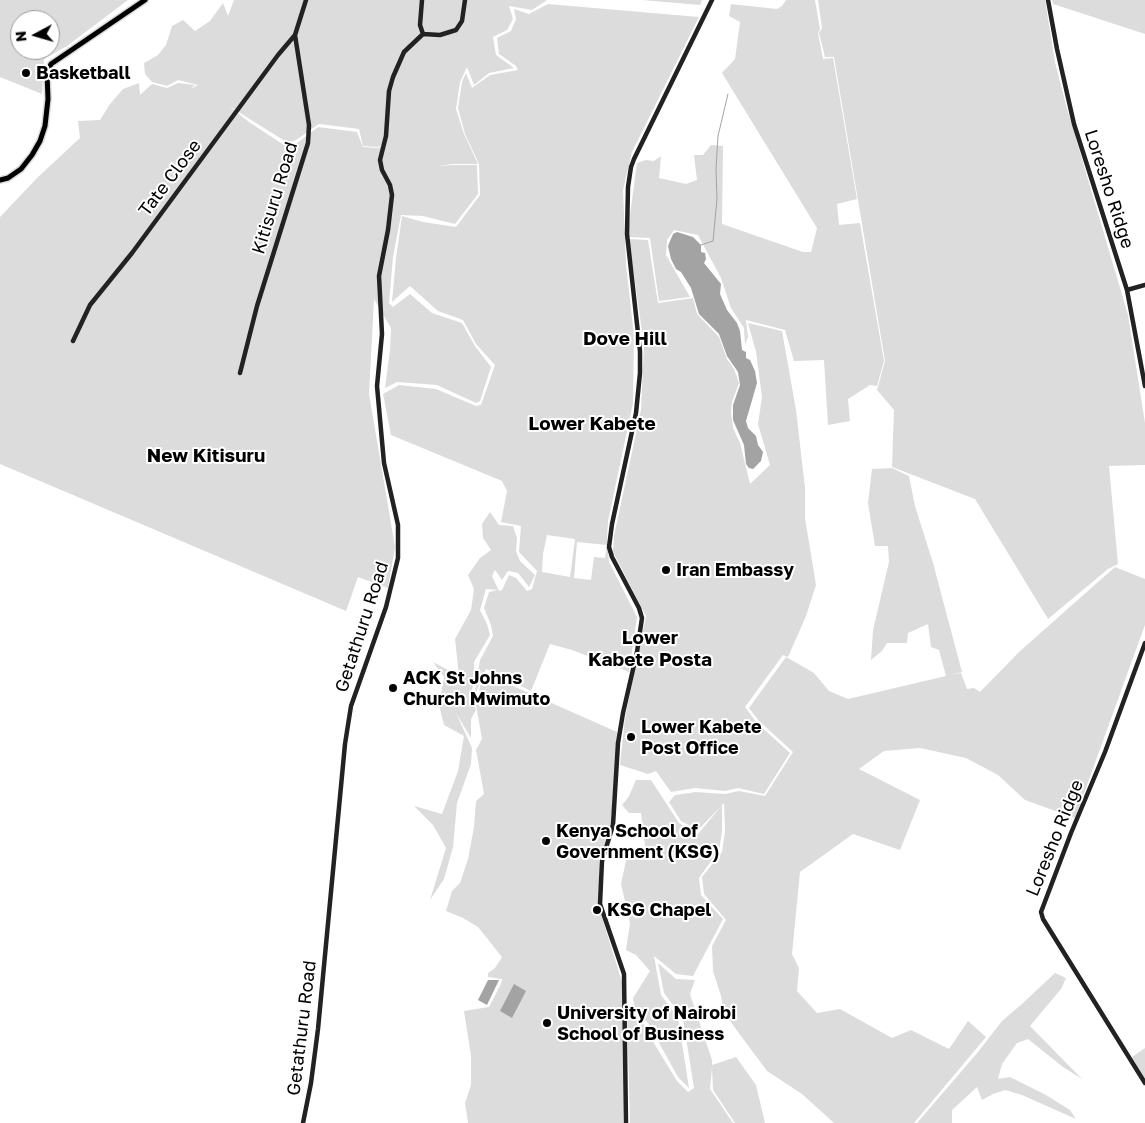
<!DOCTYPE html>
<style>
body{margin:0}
#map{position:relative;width:1145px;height:1123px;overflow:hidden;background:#fff;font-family:"Golos Text",sans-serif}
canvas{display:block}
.north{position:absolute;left:10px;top:10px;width:50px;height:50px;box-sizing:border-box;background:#fff;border:1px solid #999;border-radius:50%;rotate:264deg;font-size:14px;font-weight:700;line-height:20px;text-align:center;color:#000}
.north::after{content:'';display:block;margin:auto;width:18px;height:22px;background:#000;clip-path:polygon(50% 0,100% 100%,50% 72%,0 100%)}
</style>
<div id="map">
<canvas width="1145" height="1123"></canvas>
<div class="north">N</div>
</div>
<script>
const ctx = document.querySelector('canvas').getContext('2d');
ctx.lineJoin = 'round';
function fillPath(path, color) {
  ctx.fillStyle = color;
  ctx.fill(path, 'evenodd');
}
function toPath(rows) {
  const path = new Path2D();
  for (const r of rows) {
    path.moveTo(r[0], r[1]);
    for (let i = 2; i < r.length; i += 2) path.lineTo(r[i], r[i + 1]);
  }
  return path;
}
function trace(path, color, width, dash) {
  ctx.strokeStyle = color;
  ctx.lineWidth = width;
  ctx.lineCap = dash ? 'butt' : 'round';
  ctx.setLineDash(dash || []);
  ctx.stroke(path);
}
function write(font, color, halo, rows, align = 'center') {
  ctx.font = font + ' "Golos Text",sans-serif';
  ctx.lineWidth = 4;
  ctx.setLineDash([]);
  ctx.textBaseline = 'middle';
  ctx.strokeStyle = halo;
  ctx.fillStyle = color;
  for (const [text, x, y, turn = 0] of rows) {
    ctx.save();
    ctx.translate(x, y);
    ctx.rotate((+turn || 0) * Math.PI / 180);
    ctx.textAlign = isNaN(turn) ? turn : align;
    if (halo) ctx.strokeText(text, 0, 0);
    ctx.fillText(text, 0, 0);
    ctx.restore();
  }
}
fillPath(toPath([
 [0,0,128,0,67,46,44,59,42,94,0,77],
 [20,20,50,20,50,50,20,50],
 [234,0,547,0,532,10,509,6,513,19,507,30,493,37,496,55,514,68,489,73,474,85,467,67,460,82,456,109,464,134,478,164,452,164,436,167,423,154,436,167,452,165,477,165,478,194,455,224,423,216,401,215,393,257,389,303,393,307,410,294,432,313,462,323,475,346,491,367,480,401,476,403,437,385,397,382,385,388,390,350,391,328,374,299,369,394,395,547,388,588,358,577,346,611,0,464,0,217,38,177,80,138,78,121,100,120,110,104,123,89,139,83,140,95,152,84,167,88,178,83,195,85,191,89,198,85,178,80,167,86,152,82,145,74,144,63,158,55,166,45,172,26,183,20,195,31,210,21,223,3,228,16],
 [229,106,288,143,296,140,319,124,359,129,363,146,378,147,389,142,378,148,363,147,357,132,318,127,297,143,287,147,249,122],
 [642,0,702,0,700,5],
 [786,0,815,0,820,29,818,33,823,59,833,58,857,199,837,204,839,225,860,223,884,361,877,386,870,385,848,399,850,421,828,425,824,360,794,361,785,330,746,320,748,337,745,345,744,328,731,308,721,278,698,235,674,230,667,240,666,255,690,297,659,301,650,238,627,237,637,163,646,160,654,161,661,156,659,178,686,184,697,180,694,155,703,155,711,145,723,146,722,224,803,252,811,252,817,228,722,73,735,59,740,22,729,16,731,4,777,9,782,6],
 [818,0,1045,0,1055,62,1066,105,1128,315,1145,423,1145,465,1109,466,1118,564,1108,569,1048,619,975,499,892,467,894,410,877,390,885,361,834,57,825,57,819,33,822,28],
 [1052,0,1145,0,1145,34,1053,4],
 [548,4,699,17,632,152,623,190,626,265,634,336,633,403,608,521,607,539,609,562,637,617,629,672,572,650,550,644,531,691,486,669,484,673,617,732,611,826,599,858,599,908,622,982,624,1044,623,1123,468,1123,465,1103,471,1085,471,1056,464,1011,489,1007,501,984,502,979,488,977,488,973,495,968,502,957,478,927,463,918,446,911,452,891,460,883,468,859,474,827,476,801,484,794,476,750,482,739,476,705,482,678,474,697,480,660,493,636,491,625,484,608,489,592,498,590,486,589,480,610,487,624,490,635,474,662,474,681,470,700,473,701,476,710,471,719,471,738,456,713,472,748,471,764,457,803,453,847,444,879,430,900,446,848,433,825,414,806,442,814,458,771,464,736,444,725,439,705,444,677,433,662,459,676,455,639,471,610,474,589,468,575,480,558,491,550,483,538,482,524,490,512,499,525,513,526,517,538,516,551,520,561,535,575,529,587,518,573,508,571,502,580,495,570,492,576,499,591,502,590,509,575,516,578,527,591,532,589,537,571,519,552,521,526,501,522,507,491,502,481,391,435,383,394,399,385,436,389,476,406,481,405,495,365,476,344,463,320,438,311,410,286,392,302,396,258,402,216,423,222,456,227,480,195,479,164,465,134,458,108,462,82,466,73,472,88,490,75,518,70,516,66,499,54,497,38,511,31,516,19,514,9,529,14],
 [547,535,575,539,570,577,542,572,543,554],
 [577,542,607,545,605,558,594,557,591,580,574,578],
 [629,239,648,240,658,303,693,298,697,314,719,337,727,359,734,369,739,383,732,402,731,412,733,428,740,443,750,484,770,465,758,424,762,397,756,352,748,323,782,331,796,410,805,488,805,518,816,585,806,616,788,657,783,655,745,707,757,723,790,753,764,794,738,788,725,791,695,788,671,792,656,771,648,774,620,765,625,718,646,616,613,552,614,536,641,410,644,346],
 [892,468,909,476,915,506,933,563,962,672,950,675,961,673,967,689,974,688,980,692,1019,652,1115,567,1145,579,1145,625,1075,818,1025,800,998,775,966,758,920,748,884,751,859,769,920,800,900,850,853,834,800,872,792,954,799,968,797,991,817,1013,840,1009,892,1038,911,1030,949,1049,968,1021,986,1037,914,1123,834,1123,802,1094,767,1071,724,1013,721,996,713,971,712,946,726,920,704,894,702,877,722,852,725,831,724,803,698,830,681,821,669,802,675,795,696,792,725,794,739,791,765,796,793,752,759,721,749,708,786,657,814,673,829,691,848,699,946,676,939,650,931,647,928,624,908,633,907,643,887,643,882,651,871,660,873,630,889,562,888,546,875,546,868,503,872,469],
 [636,780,651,780,679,823,698,834,722,805,722,832,719,850,699,878,701,895,723,919,693,976,676,974,654,956,661,995,678,1018,689,1088,678,1077,648,1023,635,1010,633,998,650,971,636,955,626,950,630,923,621,884,627,856,645,846,641,813,629,813,622,805,629,796],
 [658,963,676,979,695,980,690,994,712,1060,712,1065,736,1057,756,1085,765,1123,735,1123,713,1090,712,1068,710,1089,733,1123,630,1123,627,1011,635,1014,647,1028,655,1045,677,1081,688,1092,694,1088,683,1019,664,993],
 [1055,973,1066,978,1061,989,1030,1026,1082,1079,1063,1067,1028,1039,1017,1043,1002,1064,998,1079,1010,1077,1046,1095,1070,1110,1076,1119,1022,1095,1005,1090,993,1094,982,1100,977,1087,952,1110,952,1123,917,1123,978,1052,1002,1021,1023,1003],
 [1145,1048,1145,1079,1132,1057]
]), '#dcdcdc');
fillPath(toPath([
 [677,232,693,237,701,245,701,252,705,253,706,259,704,263,721,284,720,294,727,310,737,323,740,331,742,350,746,352,746,358,750,360,755,371,757,383,746,421,748,428,756,436,758,445,763,452,761,461,753,469,749,468,746,464,744,445,733,420,733,405,740,385,738,372,727,356,719,334,699,314,691,288,681,272,676,269,671,259,668,246,673,234],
 [488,980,499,980,487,1005,478,1000],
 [514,984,526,991,512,1018,500,1011]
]), '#a3a3a3');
trace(toPath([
 [701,245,713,241,717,199,716,169,718,136,728,94]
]), '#a3a3a3', 1);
const primary = toPath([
 [0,180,8,178,21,169,32,155,40,141,45,126,48,99,47,73,51,64,145,0]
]);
trace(primary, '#dbdbdb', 8);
trace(toPath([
 [422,0,420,25,423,34],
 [1048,0,1057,49,1074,124,1127,290,1145,386],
 [423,34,440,35,456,30,462,21,465,0],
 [1127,290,1145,285],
 [73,341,90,305,132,253,278,55,295,35],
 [240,373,257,306,308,143,309,125,295,35,306,0],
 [1145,643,1105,752,1071,833,1041,912,1043,919,1145,1083],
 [303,1123,311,1083,318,1029,345,744,351,706,386,607,398,558,398,525,384,463,377,386,382,334,379,276,388,230,392,195,390,185,382,170,380,160,386,136,389,91,393,77,404,52,423,34],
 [626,1123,624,974,600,904,602,861,613,825,618,743,623,713,637,652,642,618,639,608,612,557,609,547,612,524,636,413,640,373,640,351,627,234,628,187,631,167,634,159,712,0]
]), '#222', 4.5);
trace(primary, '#000', 5);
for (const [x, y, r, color] of [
 [26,73,5,"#000"],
 [666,570,5,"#000"],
 [393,688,5,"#000"],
 [631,737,5,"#000"],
 [546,841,5,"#000"],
 [597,910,5,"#000"],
 [547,1023,5,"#000"]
]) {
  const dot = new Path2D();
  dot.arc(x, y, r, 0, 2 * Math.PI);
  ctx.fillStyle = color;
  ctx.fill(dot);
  trace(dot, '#fff', 2);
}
write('bold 18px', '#000', '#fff', [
 ["Basketball",36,73],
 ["Iran Embassy",676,570],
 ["ACK St Johns",403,678],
 ["Church Mwimuto",403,699],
 ["Lower Kabete",641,727],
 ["Post Office",641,748],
 ["Kenya School of",556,831],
 ["Government (KSG)",556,852],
 ["KSG Chapel",607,910],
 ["University of Nairobi",557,1013],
 ["School of Business",557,1034]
], 'left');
write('18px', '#000', '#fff', [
 ["Tate Close",170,178,-53],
 ["Loresho Ridge",1109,189,72],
 ["Kitisuru Road",275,198,-73],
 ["Getathuru Road",362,627,-72],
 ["Loresho Ridge",1055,838,-68],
 ["Getathuru Road",302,1028,-83]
]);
write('bold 19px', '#000', '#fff', [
 ["Dove Hill",625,339],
 ["Lower Kabete",592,424],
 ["New Kitisuru",206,456],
 ["Lower",650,638],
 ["Kabete Posta",650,660]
]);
</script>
